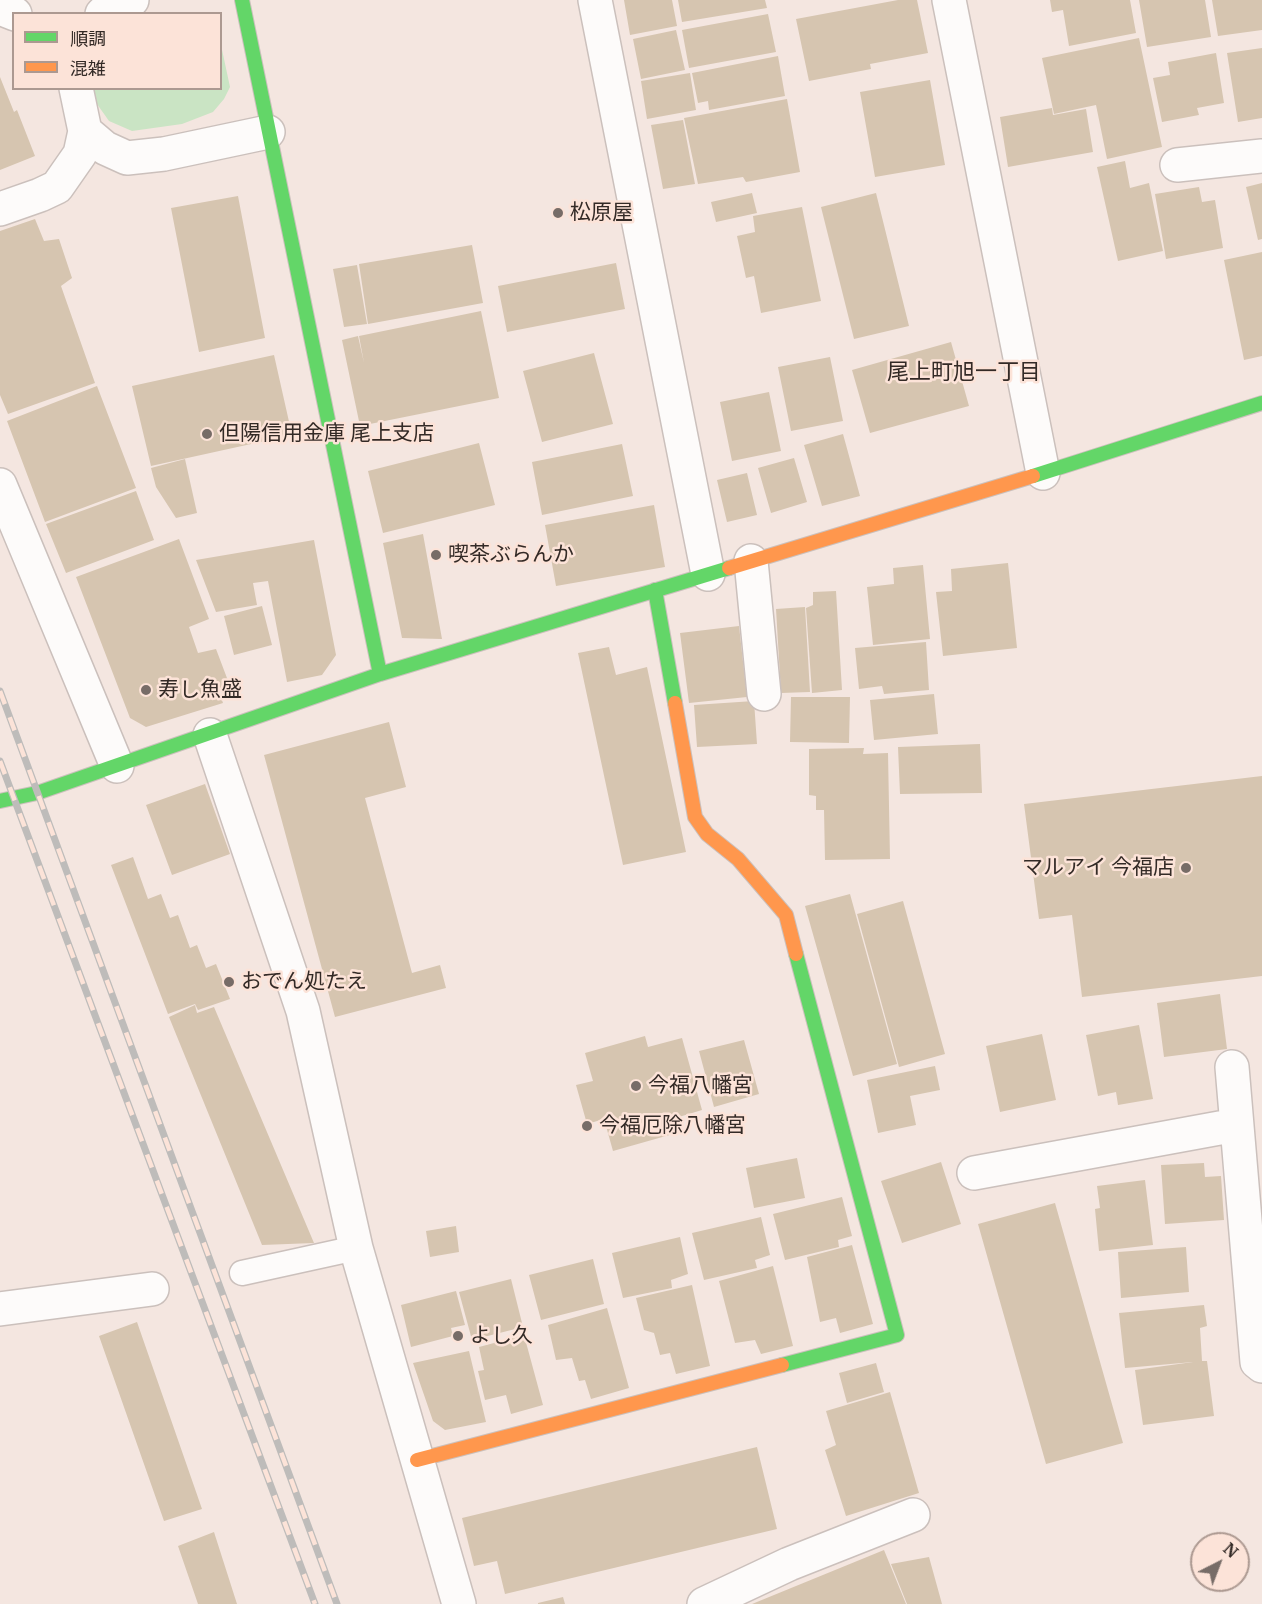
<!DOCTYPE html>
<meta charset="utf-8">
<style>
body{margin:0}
#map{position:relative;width:1262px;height:1604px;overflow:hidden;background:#f4e6e0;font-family:Merriweather,"Noto Sans JP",serif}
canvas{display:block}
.legend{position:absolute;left:12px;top:12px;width:210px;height:78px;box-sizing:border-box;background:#fce3d8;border:2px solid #ac9991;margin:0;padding:8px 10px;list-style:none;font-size:18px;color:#332a26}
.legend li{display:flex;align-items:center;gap:12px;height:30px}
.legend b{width:30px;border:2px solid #ac9991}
.north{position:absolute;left:1190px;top:1532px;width:60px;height:60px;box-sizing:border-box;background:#fce3d8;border:2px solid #ac9991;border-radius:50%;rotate:42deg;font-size:16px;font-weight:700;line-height:24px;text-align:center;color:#332a26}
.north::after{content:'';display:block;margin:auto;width:21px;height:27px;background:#776c67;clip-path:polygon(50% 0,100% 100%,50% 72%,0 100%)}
</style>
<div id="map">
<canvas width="1262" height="1604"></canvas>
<ul class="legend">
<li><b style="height:8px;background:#63d668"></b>順調</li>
<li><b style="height:8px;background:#ff974d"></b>混雑</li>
</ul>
<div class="north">N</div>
</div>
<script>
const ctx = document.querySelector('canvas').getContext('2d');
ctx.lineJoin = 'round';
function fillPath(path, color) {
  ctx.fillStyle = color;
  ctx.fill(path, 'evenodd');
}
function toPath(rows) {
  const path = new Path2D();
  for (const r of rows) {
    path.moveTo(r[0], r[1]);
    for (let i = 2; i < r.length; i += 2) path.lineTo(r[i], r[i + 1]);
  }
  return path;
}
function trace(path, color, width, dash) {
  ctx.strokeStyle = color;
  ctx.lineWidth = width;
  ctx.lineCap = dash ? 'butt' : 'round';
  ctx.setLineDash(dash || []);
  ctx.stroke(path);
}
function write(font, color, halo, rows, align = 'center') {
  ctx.font = font + ' Merriweather,"Noto Sans JP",serif';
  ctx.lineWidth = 5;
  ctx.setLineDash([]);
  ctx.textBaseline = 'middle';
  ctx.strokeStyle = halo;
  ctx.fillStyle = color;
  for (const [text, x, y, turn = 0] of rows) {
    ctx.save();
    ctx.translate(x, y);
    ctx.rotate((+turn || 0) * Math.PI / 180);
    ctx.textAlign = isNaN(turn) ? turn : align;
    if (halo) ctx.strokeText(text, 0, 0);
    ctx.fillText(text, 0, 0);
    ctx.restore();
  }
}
fillPath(toPath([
 [221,45,230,87,224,99,213,112,182,124,132,131,109,121,97,104,92,89,220,88]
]), '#cae4c4');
fillPath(toPath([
 [624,0,672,0,677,26,630,35],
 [678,0,765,0,767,8,682,22],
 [898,0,917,0,928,53,870,64,871,69,809,81,796,19],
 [1050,0,1130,0,1136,33,1069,46,1063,10,1052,12],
 [1139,0,1205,0,1211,37,1147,47],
 [1212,0,1262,0,1262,30,1218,36],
 [768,14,776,52,689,68,682,30],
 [676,30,685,70,641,79,633,39],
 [1139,38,1162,147,1107,159,1096,105,1054,114,1042,58],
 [1262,48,1262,118,1238,122,1227,53],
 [1216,53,1224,103,1197,108,1199,115,1162,122,1153,78,1170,75,1168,62],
 [778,56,785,96,709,110,708,101,698,103,692,73],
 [690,73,696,110,647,119,641,81],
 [0,77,14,112,17,110,35,156,0,170],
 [930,80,945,165,875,177,860,92],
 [787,99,800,172,746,182,743,177,698,184,684,118],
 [1052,108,1053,115,1086,109,1093,152,1008,167,1000,117],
 [683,120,695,184,663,189,651,125],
 [1125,161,1130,188,1149,183,1163,251,1118,261,1097,167],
 [1262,183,1262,239,1258,240,1246,187],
 [1199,187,1202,202,1215,200,1223,248,1166,259,1155,194],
 [752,193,757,213,716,222,711,202],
 [876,193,909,326,854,339,821,207],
 [238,196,265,338,199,352,171,208],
 [802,207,821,301,761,313,754,276,746,278,737,236,755,232,753,216],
 [35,219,44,241,59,239,72,278,61,286,95,383,8,414,0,395,0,231],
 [472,245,483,303,368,324,359,264],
 [1262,252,1262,356,1244,360,1224,260],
 [616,263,625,309,507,332,498,286],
 [357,265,367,324,344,327,333,269],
 [481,311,499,398,360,426,342,340,358,336,364,363,359,336],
 [951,342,969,406,870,433,852,370],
 [594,353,613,424,542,442,523,371],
 [274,355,292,435,151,466,132,386],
 [830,357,843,421,791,431,778,367],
 [97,386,136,488,45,522,7,421],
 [769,392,781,451,732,461,720,402],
 [843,434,860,496,822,506,804,445],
 [479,443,495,505,383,533,368,471],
 [622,444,633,496,542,515,532,462],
 [794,458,807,502,771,513,758,468],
 [185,459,197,513,176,518,156,487,151,468],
 [747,473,757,515,727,522,717,480],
 [136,491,154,540,66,573,46,524],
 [654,505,665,567,556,586,545,525],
 [423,534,442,639,402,638,383,543],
 [179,539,209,619,189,627,198,653,216,649,230,686,219,692,223,703,146,727,130,718,76,577],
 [314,540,336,655,322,675,287,682,268,581,253,583,257,605,216,612,196,560],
 [1008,563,1017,648,943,656,936,592,952,591,951,569],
 [923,565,930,639,873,645,867,587,894,584,893,568],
 [836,591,842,690,812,693,806,608,813,605,813,592],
 [262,606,272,645,234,655,224,616],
 [805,607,810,692,781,693,776,609],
 [739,626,747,697,689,703,680,633],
 [926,642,929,690,884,694,882,686,859,689,855,648],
 [609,647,616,675,647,667,686,852,623,865,578,653],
 [934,694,938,734,874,740,870,700],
 [791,697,850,697,849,743,790,742],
 [754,701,757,744,697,747,694,705],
 [389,722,406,787,365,798,412,973,440,965,446,988,335,1017,264,755],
 [980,744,982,793,900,794,898,747],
 [864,748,863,754,888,753,890,859,825,860,824,810,816,810,816,796,809,795,809,749],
 [1262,776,1262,976,1082,997,1072,915,1039,919,1024,804],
 [205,784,230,854,172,875,146,805],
 [133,857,148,899,161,894,170,918,178,915,190,948,197,945,206,968,216,964,230,999,198,1010,195,1004,168,1014,111,865],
 [850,894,897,1064,853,1076,805,906],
 [903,901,945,1054,899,1067,857,914],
 [1220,994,1227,1049,1164,1057,1157,1003],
 [195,1005,197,1013,214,1007,314,1243,262,1245,169,1017],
 [1139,1025,1153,1099,1118,1105,1116,1092,1098,1096,1086,1035],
 [1042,1034,1056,1100,1000,1112,986,1046],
 [645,1036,648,1047,682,1038,702,1110,669,1120,673,1134,613,1151,604,1119,587,1124,576,1085,593,1081,585,1053],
 [744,1040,759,1094,714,1107,699,1051],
 [935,1066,940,1090,910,1096,916,1125,878,1133,867,1080],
 [797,1158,805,1198,754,1208,746,1168],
 [941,1162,961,1224,902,1243,881,1181],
 [1204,1163,1205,1177,1221,1176,1224,1220,1165,1224,1161,1165],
 [1145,1180,1153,1245,1099,1251,1095,1209,1100,1208,1097,1186],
 [842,1197,852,1236,838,1240,839,1247,785,1260,773,1214],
 [1055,1203,1123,1443,1046,1464,978,1224],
 [761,1217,770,1255,755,1260,757,1268,704,1280,692,1233],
 [456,1226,459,1252,430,1257,426,1231],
 [680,1237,688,1274,671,1280,672,1288,623,1298,612,1253],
 [852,1245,873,1324,840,1333,836,1318,820,1322,807,1257],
 [1186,1247,1189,1292,1121,1298,1118,1252],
 [593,1259,604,1304,541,1320,529,1275],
 [773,1266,793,1346,761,1354,755,1340,735,1343,719,1281],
 [511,1279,523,1327,472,1340,459,1292],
 [692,1285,710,1366,676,1374,670,1353,660,1355,654,1333,644,1330,636,1298],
 [456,1291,465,1325,451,1328,453,1336,411,1347,401,1305],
 [1204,1305,1207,1326,1200,1328,1202,1361,1207,1361,1214,1416,1143,1425,1135,1370,1193,1362,1125,1368,1119,1313],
 [607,1308,629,1388,591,1399,585,1380,579,1381,572,1358,556,1360,548,1325],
 [137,1322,202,1509,164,1521,99,1336],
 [524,1335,543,1405,511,1414,506,1395,485,1400,478,1371,484,1370,479,1347],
 [469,1351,486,1422,445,1430,433,1421,413,1363],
 [876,1363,884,1392,847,1403,839,1373],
 [890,1392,919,1493,846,1516,825,1450,836,1445,826,1411],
 [757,1447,777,1529,505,1594,497,1561,474,1566,462,1518],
 [214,1532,237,1604,198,1604,178,1546],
 [884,1550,906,1604,752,1604],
 [929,1557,942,1604,907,1604,891,1564],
 [563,1597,565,1604,538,1604,538,1603]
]), '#d6c5b0');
const lane = toPath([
 [242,1273,356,1248]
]);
const street = toPath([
 [595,0,708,574],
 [949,0,1043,473],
 [0,8,15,14],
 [102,14,105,11,132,0],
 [76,88,85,131,105,148,127,158,164,154,268,132],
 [1177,165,1262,156],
 [0,209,40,195,57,187,80,154,85,131],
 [0,485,117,766],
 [751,561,764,694],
 [210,735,303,1011,356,1248,459,1604],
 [1232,1067,1257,1362,1262,1366],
 [974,1173,1236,1125],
 [0,1309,152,1289],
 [704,1604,789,1564,913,1515]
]);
const fast = toPath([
 [242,0,380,674],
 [1033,476,1262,403],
 [655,590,675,703],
 [0,801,37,793,380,674,729,568],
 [782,1365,897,1335,796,954]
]);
const slow = toPath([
 [729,568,1033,476],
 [675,703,695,817,707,834,738,859,786,915,796,954],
 [417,1460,782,1365]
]);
trace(lane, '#cbc0bc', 27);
trace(street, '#cbc0bc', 36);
trace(fast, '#cbc0bc', 16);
trace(slow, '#cbc0bc', 16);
trace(lane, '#fdfbfa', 24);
trace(street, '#fdfbfa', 33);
trace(fast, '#63d668', 14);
trace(slow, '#ff974d', 14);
const rail = toPath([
 [0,691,337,1604],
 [0,761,315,1604]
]);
trace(rail, '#bebcba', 7);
trace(rail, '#fce3d8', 4.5, [14]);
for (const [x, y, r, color] of [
 [558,213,6,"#776c67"],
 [207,434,6,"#776c67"],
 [436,555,6,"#776c67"],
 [146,690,6,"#776c67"],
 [1186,868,6,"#776c67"],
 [229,982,6,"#776c67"],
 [636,1086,6,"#776c67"],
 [587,1126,6,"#776c67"],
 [458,1336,6,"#776c67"]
]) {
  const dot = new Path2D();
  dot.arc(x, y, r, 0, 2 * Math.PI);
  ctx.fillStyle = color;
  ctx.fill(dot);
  trace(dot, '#fce3d8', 2);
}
write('21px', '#332a26', '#fce3d8', [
 ["松原屋",570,213],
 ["但陽信用金庫 尾上支店",219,434],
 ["喫茶ぶらんか",448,555],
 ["寿し魚盛",158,690],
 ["マルアイ 今福店",1174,868,"right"],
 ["おでん処たえ",241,982],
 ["今福八幡宮",648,1086],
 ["今福厄除八幡宮",599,1126],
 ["よし久",470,1336]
], 'left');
write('22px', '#332a26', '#fce3d8', [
 ["尾上町旭一丁目",964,373]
]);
</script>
